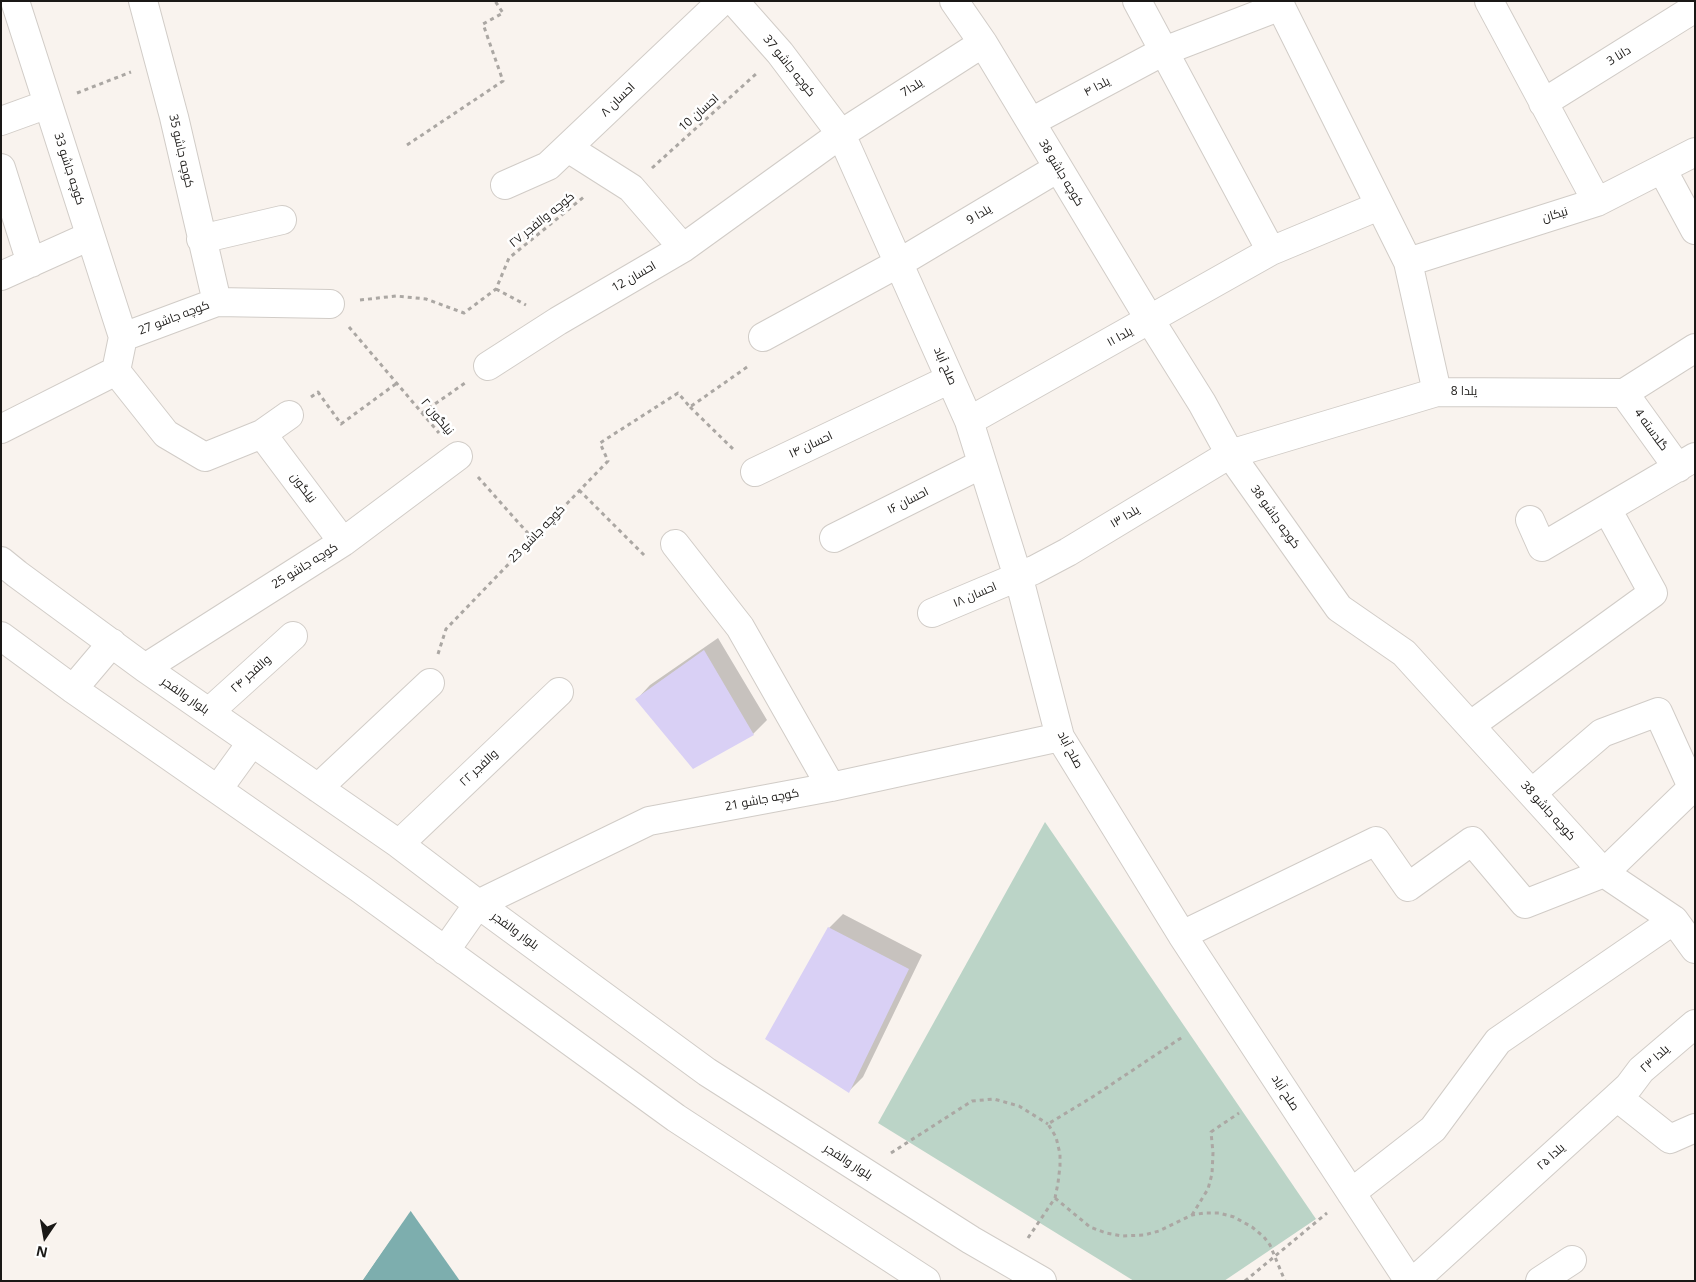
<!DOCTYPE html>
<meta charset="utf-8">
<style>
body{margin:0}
#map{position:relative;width:1696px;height:1282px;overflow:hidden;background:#f9f3ee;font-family:"Open Sans",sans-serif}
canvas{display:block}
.frame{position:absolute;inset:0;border:2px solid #1a1816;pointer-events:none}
.north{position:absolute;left:20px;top:1212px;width:50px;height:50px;-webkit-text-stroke:4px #fff;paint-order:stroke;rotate:192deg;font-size:14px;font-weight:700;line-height:20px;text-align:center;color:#1a1816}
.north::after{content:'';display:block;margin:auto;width:18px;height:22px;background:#1a1816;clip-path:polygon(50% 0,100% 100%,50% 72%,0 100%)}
</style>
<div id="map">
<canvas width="1696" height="1282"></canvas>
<div class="frame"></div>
<div class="north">N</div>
</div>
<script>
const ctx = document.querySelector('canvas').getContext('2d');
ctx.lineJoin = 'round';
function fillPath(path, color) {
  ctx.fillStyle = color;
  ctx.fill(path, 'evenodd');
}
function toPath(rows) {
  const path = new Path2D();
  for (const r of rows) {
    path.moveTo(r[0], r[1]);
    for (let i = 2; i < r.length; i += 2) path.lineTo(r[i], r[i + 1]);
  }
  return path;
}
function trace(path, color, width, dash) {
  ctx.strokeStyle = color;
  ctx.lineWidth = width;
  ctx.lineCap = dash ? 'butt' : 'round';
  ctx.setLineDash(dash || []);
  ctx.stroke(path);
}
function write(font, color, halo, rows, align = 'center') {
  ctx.font = font + ' "Open Sans",Cairo,sans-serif';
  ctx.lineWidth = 5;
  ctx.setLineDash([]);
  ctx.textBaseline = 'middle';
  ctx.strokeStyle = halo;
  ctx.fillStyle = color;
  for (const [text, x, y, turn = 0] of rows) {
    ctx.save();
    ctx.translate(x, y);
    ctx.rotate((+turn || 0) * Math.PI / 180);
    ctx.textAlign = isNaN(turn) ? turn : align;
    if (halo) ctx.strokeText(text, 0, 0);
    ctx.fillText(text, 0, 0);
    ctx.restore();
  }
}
fillPath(toPath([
 [1045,822,1316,1219,1224,1281,1134,1281,878,1123]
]), '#bbd4c7');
fillPath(toPath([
 [410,1210,460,1281,362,1281]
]), '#7daeae');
fillPath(toPath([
 [410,1207,412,1209,362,1281,359,1281]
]), '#f9f3ee');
fillPath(toPath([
 [718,638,767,720,753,734,637,699,650,685],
 [843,914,922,955,863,1077,849,1091,829,928]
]), '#0003');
fillPath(toPath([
 [704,650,754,735,693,769,635,699],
 [828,927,909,969,849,1093,765,1039]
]), '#d9d0f5');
const minor = toPath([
 [15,1,123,337],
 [143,1,174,117,217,302],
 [734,1,780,53,841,134,969,421,1022,590,1060,737,1182,935,1409,1281],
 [954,1,983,43,1150,320,1202,403,1230,454,1339,608,1404,653,1604,873,1674,920,1695,949],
 [1137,1,1271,251,1379,206],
 [1278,1,1408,262,1437,392],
 [1489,1,1597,202],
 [1543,103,1695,8],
 [1,121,48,104],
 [1031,122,1164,51,1281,6],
 [568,148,631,188,683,248],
 [1,168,31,263],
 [1662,169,1695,230],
 [505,185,548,166,722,1],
 [201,239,282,220],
 [1408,262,1597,202,1695,152],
 [1,276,90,236],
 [763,337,899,263,1058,168],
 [488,366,558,321,683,248,841,134,983,43],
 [116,371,166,434,205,457,262,434,289,415],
 [1624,393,1678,468],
 [969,421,1271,251],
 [1,429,116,371,123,337,217,302,330,304],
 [262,434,343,542],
 [755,472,950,379],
 [1530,520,1542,547,1695,457],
 [834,538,982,464],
 [675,544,740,627,831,787],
 [1,561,17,574,145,668,399,844,478,904,707,1072,971,1240,1042,1281],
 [932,613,1034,570,1068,552,1230,454,1437,392,1624,393,1695,348],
 [1,636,73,689,359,888,676,1118,926,1281],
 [145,668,343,542,458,456],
 [73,689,112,643],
 [209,712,293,636],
 [1471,725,1653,593,1607,509],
 [318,788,430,683],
 [218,789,252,742],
 [1532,793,1602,733,1658,712,1692,787],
 [399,844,559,692],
 [1182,935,1376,841,1408,887,1472,841,1525,904,1604,873,1695,785],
 [445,951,478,904,649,821,831,787,1060,737],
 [1617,1097,1629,1086,1641,1070,1695,1024],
 [1351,1193,1433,1129,1498,1041,1674,920],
 [1414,1281,1617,1097,1670,1139,1695,1128],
 [1540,1281,1572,1260]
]);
trace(minor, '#d1ccc7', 30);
trace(toPath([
 [77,93,131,72],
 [407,145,503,81,483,24,503,13,495,1],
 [652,168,757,73],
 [496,289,526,305],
 [360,300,396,296,426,299,464,313,496,289,509,258,585,196],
 [349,327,439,433],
 [311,397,318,392,341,424,397,383],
 [690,407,734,450],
 [422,413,465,383],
 [478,477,533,539],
 [579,490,646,557],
 [438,654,446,629,608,461,600,443,678,393,690,407,750,365],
 [891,1153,972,1101,994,1099,1019,1106,1048,1124],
 [1055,1198,1090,1227,1106,1233,1122,1236,1144,1235,1159,1231,1192,1215,1204,1213,1219,1213,1234,1217,1252,1227,1264,1237,1270,1245,1285,1281],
 [1192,1215,1208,1189,1212,1174,1213,1153,1211,1132,1239,1113],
 [1028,1238,1055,1198,1058,1183,1060,1166,1060,1154,1056,1137,1048,1124,1094,1096,1184,1036],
 [1245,1281,1327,1213]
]), '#aba7a3', 3, [4, 4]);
trace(minor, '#fff', 28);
write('12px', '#1a1816', '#fff', [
 ["دانا 3",1619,56,-32],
 ["کوچه جاشو 37",789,66,51],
 ["یلدا ۴",1097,87,-28],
 ["یلدا7",912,88,-33],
 ["احسان ۸",618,100,-44],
 ["احسان 10",699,113,-42],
 ["کوچه جاشو 35",181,151,77],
 ["کوچه جاشو 33",69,169,72],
 ["کوچه جاشو 38",1061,173,59],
 ["یلدا 9",979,215,-31],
 ["نیکان",1555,215,-17],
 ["کوچه والفجر ۲۷",542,220,-39],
 ["احسان 12",634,277,-30],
 ["کوچه جاشو 27",174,318,-21],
 ["یلدا ۱۱",1120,337,-29],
 ["صلح آباد",945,366,66],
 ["یلدا 8",1464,392],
 ["نیلگون ۲",437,417,50],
 ["گلدسته 4",1651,430,54],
 ["احسان ۱۴",811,445,-25],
 ["نیلگون",303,488,53],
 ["احسان ۱۶",908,501,-27],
 ["یلدا ۱۳",1125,517,-31],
 ["کوچه جاشو 38",1275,517,54],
 ["کوچه جاشو 23",537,534,-46],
 ["کوچه جاشو 25",305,566,-32],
 ["احسان ۱۸",975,595,-23],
 ["والفجر ۲۴",251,674,-42],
 ["بلوار والفجر",185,696,35],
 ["صلح آباد",1070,750,62],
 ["والفجر ۲۲",479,768,-43],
 ["کوچه جاشو 21",762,800,-11],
 ["کوچه جاشو 38",1548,811,48],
 ["بلوار والفجر",515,931,36],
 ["یلدا ۲۳",1655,1059,-42],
 ["صلح آباد",1285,1093,57],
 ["یلدا ۲۵",1551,1157,-42],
 ["بلوار والفجر",848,1162,33]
]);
</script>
